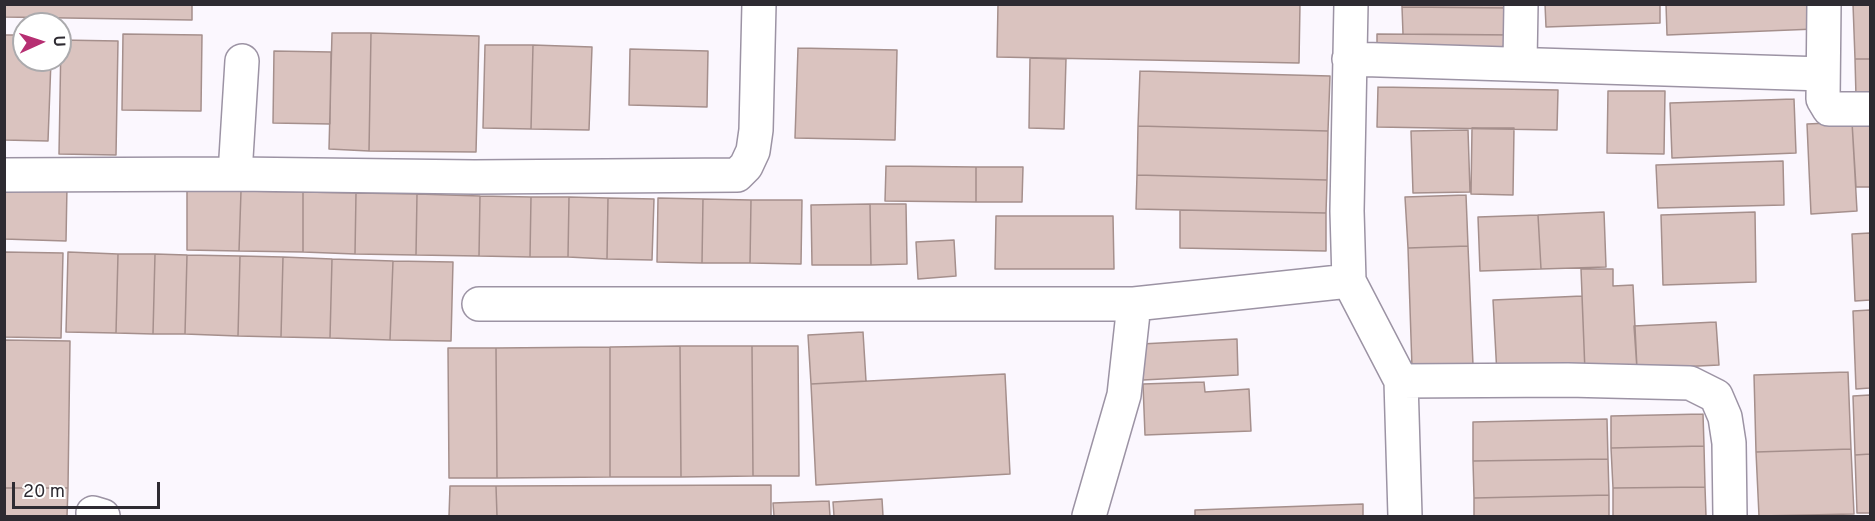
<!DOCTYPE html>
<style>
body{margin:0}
#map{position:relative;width:1875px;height:521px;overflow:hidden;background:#fbf7fe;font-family:Overpass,sans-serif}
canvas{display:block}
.frame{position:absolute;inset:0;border:6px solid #2e2b32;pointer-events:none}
.north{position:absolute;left:12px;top:12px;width:60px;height:60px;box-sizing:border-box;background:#fff;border:2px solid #abaaad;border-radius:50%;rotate:87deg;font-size:16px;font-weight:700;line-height:24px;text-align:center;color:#2e2b32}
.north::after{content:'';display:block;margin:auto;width:21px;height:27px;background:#b62f72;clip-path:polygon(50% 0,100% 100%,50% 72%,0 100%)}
.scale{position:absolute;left:12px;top:482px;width:148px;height:27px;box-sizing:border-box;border:3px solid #2e2b32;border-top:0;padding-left:8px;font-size:18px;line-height:21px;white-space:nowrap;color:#2e2b32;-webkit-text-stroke:4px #fff;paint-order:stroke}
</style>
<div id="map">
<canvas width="1875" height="521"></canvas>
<div class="frame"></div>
<div class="north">U</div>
<div class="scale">20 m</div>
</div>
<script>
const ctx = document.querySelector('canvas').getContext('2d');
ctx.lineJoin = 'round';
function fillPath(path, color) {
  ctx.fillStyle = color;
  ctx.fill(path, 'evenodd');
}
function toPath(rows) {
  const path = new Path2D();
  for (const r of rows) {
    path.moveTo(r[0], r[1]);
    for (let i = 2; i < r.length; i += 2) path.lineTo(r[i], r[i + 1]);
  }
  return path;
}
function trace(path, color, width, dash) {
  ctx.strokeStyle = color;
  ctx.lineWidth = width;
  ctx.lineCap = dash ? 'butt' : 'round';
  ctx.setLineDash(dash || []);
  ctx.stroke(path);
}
const building = toPath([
 [4,4,192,4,192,20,4,17,4,4],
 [998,4,1300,4,1299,63,997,57,998,4],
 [1402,4,1514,4,1514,8,1402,7,1402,4],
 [1545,4,1660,4,1660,23,1546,27,1545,4],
 [1666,4,1813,4,1815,29,1667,35,1666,4],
 [1853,4,1870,4,1870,59,1855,59,1853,4],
 [1402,7,1514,8,1515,35,1403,34,1402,7],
 [332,33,371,33,369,151,329,149,332,33],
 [371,33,479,36,476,152,369,151,371,33],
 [123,34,202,35,201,111,122,110,123,34],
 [1377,34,1515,35,1514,58,1377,54,1377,34],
 [4,35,24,35,24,60,51,60,48,141,4,140,4,35],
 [61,40,118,41,116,155,59,154,61,40],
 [485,45,533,45,531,129,483,128,485,45],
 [533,45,592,47,589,130,531,129,533,45],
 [798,48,897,50,895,140,795,138,798,48],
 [630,49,708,51,707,107,629,105,630,49],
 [274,51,331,52,330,124,273,123,274,51],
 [1030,58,1066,59,1064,129,1029,128,1030,58],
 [1855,59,1870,59,1870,96,1856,97,1855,59],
 [1140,71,1330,76,1328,131,1138,126,1140,71],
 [1378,87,1558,90,1557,130,1377,127,1378,87],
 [1608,91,1665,91,1664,154,1607,153,1608,91],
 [1794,99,1796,153,1672,158,1670,103,1794,99],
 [1870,121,1870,187,1856,187,1852,122,1870,121],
 [1852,122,1857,211,1811,214,1807,124,1852,122],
 [1138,126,1328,131,1327,180,1137,175,1138,126],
 [1472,128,1514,128,1513,195,1471,194,1472,128],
 [1468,130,1470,192,1413,193,1411,131,1468,130],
 [1783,161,1784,205,1658,208,1656,165,1783,161],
 [886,166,976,167,976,202,885,201,886,166],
 [976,167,1023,167,1022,202,976,202,976,167],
 [1137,175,1327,180,1326,213,1136,209,1137,175],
 [5,184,67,186,66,241,4,239,5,184],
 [187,190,241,191,239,251,187,250,187,190],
 [241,191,303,192,303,252,239,251,241,191],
 [303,192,356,193,355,254,303,252,303,192],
 [356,193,417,194,416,255,355,254,356,193],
 [417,194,480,196,479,256,416,255,417,194],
 [1466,195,1468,246,1408,248,1405,197,1466,195],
 [480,196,531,197,530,257,479,256,480,196],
 [531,197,569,197,568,257,530,257,531,197],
 [569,197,608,198,607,259,568,257,569,197],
 [608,198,654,199,652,260,607,259,608,198],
 [658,198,703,199,702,263,657,262,658,198],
 [703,199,751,200,750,263,702,263,703,199],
 [751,200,802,200,801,264,750,263,751,200],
 [870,204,906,204,907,264,871,265,870,204],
 [870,204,871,265,812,265,811,205,870,204],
 [1180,210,1326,213,1326,251,1180,248,1180,210],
 [1604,212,1606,267,1541,269,1538,215,1604,212],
 [1755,212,1756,282,1663,285,1661,215,1755,212],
 [1538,215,1541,269,1480,271,1478,217,1538,215],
 [996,216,1113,216,1114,269,995,269,996,216],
 [1870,233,1870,300,1855,301,1852,234,1870,233],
 [954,240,956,276,918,279,916,242,954,240],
 [1468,246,1473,365,1412,368,1408,248,1468,246],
 [4,252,63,253,61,338,4,337,4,252],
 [68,252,118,254,116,333,66,332,68,252],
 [118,254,155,254,153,334,116,333,118,254],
 [155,254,187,255,185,334,153,334,155,254],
 [187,255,240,256,238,336,185,334,187,255],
 [240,256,283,257,281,337,238,336,240,256],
 [283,257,332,259,330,338,281,337,283,257],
 [332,259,393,261,390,340,330,338,332,259],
 [393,261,453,262,451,341,390,340,393,261],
 [1581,269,1613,269,1613,286,1633,285,1637,369,1585,372,1581,269],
 [1582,296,1585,372,1497,375,1493,300,1582,296],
 [1870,310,1870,388,1856,389,1853,311,1870,310],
 [1716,322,1719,365,1637,369,1634,326,1716,322],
 [863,332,866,381,811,384,808,335,863,332],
 [1237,339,1238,375,1143,380,1141,344,1237,339],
 [4,340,70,341,68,488,4,488,4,340],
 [680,346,752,346,753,476,681,477,680,346],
 [680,346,681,477,610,477,610,347,680,346],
 [752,346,798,346,799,476,753,476,752,346],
 [610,347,610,477,497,478,496,348,610,347],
 [448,348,496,348,497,478,449,478,448,348],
 [1848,372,1851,449,1756,452,1754,375,1848,372],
 [1005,374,1010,474,816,485,811,384,1005,374],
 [1204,382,1205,392,1249,389,1251,431,1145,435,1143,384,1204,382],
 [1870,395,1870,454,1855,455,1853,396,1870,395],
 [1703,414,1704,446,1611,448,1611,416,1703,414],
 [1607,419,1608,459,1473,461,1473,422,1607,419],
 [1704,446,1705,487,1613,488,1611,448,1704,446],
 [1851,449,1854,514,1759,516,1756,452,1851,449],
 [1870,454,1870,513,1857,513,1855,455,1870,454],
 [1608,459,1609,495,1474,498,1473,461,1608,459],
 [771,485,771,516,497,516,496,486,771,485],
 [450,486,496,486,497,516,449,516,450,486],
 [1705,487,1706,516,1613,516,1613,488,1705,487],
 [4,488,68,488,67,516,4,516,4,488],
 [1609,495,1609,516,1474,516,1474,498,1609,495],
 [882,499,883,516,834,516,833,502,882,499],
 [829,501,830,516,774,516,773,503,829,501],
 [1363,504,1363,516,1195,516,1195,510,1363,504]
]);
fillPath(building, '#dac3bf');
trace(building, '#a58f8c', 1.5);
const minor = toPath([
 [1351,4,1347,211,1349,281,1401,381,1405,516],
 [1824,4,1823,99,1829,109,1870,109],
 [1349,59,1823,74],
 [1520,63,1521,4],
 [235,174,474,177,737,175,746,166,753,151,756,130,759,4],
 [4,175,235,174,242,61],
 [479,304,1134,304,1349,281],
 [1401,381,1568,380,1690,383,1716,396,1725,417,1729,443,1730,516],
 [93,513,103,516],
 [1089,516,1124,395,1134,304]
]);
trace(minor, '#9c93a4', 36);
trace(minor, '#fff', 33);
</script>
